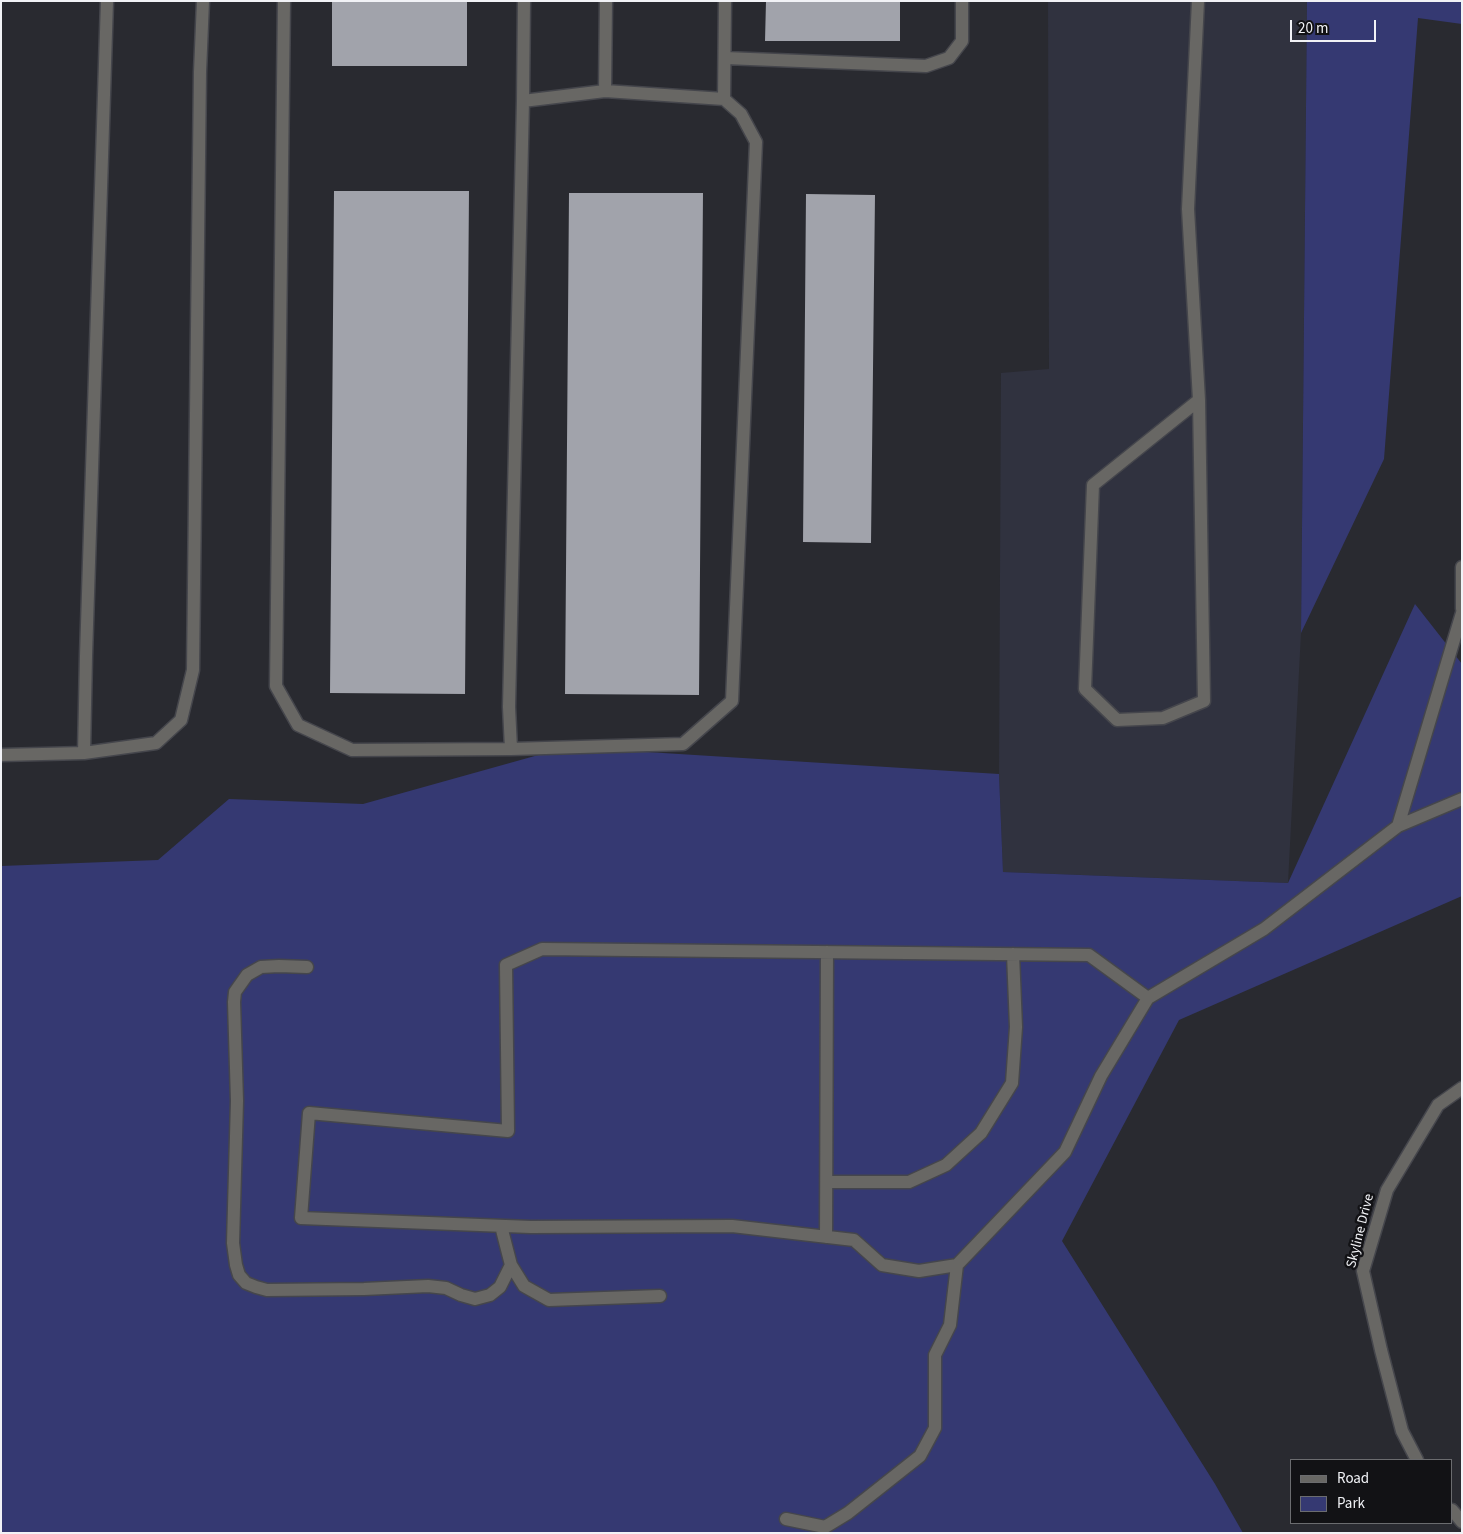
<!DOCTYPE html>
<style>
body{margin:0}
#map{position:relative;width:1463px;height:1534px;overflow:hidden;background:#292a30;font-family:"Source Sans 3",sans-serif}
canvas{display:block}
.frame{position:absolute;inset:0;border:2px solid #f1f2f6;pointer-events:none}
.legend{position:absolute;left:1290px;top:1459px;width:162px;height:65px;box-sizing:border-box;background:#121215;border:1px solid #6b6c6f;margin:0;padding:6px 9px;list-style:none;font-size:15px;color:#f1f2f6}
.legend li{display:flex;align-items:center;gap:10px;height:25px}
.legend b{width:25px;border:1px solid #6b6c6f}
.scale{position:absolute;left:1290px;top:20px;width:86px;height:22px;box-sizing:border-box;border:2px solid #f1f2f6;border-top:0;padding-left:6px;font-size:15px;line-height:18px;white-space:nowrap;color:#f1f2f6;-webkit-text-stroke:4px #121215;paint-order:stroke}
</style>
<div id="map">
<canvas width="1463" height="1534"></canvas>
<div class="frame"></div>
<ul class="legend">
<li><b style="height:6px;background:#686764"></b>Road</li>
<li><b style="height:14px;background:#353972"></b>Park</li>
</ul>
<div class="scale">20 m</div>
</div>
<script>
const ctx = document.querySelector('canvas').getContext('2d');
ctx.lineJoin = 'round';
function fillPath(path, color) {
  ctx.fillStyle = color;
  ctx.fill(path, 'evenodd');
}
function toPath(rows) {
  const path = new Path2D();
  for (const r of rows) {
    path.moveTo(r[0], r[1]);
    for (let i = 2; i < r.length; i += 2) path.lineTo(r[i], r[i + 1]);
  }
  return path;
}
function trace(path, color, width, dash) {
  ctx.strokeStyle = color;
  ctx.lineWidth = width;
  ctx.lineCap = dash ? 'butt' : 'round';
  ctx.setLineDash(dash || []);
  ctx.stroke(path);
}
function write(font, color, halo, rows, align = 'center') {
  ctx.font = font + ' "Source Sans 3",sans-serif';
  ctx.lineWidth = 5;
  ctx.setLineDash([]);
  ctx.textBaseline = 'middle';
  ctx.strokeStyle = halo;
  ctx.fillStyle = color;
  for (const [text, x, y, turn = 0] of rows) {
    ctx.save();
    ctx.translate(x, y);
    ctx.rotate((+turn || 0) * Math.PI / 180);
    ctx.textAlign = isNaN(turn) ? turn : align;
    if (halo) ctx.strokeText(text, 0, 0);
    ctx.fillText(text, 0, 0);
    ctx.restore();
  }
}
fillPath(toPath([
 [1048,1,1307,1,1301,633,1288,883,1003,872,999,774,1001,373,1049,369]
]), '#30323f');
fillPath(toPath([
 [1307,1,1462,1,1462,24,1418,18,1384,459,1301,633],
 [1415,604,1462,664,1462,896,1179,1020,1062,1241,1215,1484,1243,1533,1,1533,1,866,158,860,229,799,363,804,567,747,999,774,1003,872,1288,883]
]), '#353972');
fillPath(toPath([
 [332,1,467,1,467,66,332,66],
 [766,1,900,1,900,41,765,41],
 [334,191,469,191,465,694,330,693],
 [569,193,703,193,699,695,565,694],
 [806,194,875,195,871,543,803,542]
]), '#a1a3ab');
const minor = toPath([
 [107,1,86,656,84,753,156,743,181,720,193,670,200,72,203,1],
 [284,1,276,686,298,725,352,750,511,749,509,707,523,101,524,1],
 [1198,1,1188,209,1199,400,1204,701,1163,718,1117,720,1085,689,1093,485,1199,400],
 [725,58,926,66,949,58,962,41,962,1],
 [605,91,606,1],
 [724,99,725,1],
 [1462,567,1462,609],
 [511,749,683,744,732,701,756,142,741,114,724,99,605,91,523,101],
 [1,755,84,753],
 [1398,826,1462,613],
 [307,967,279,966,261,967,247,975,235,992,234,1002,237,1101,233,1243,236,1265,239,1275,246,1283,256,1287,267,1290,364,1289,428,1286,446,1288,461,1295,475,1299,490,1295,500,1287,511,1265],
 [1148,998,1089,955,542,949,506,965,508,1131,309,1113,301,1218,531,1227,732,1226,854,1240,882,1265,919,1271,957,1265,1065,1152,1101,1076,1148,998,1264,929,1398,826,1462,799],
 [827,1182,909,1182,946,1165,981,1133,1012,1083,1016,1027,1013,954],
 [501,1226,511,1265,524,1286,549,1300,660,1296],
 [826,1237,827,952],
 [1417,1460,1402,1431,1381,1350,1363,1271,1387,1190,1438,1105,1462,1088],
 [1452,1510,1462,1522],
 [786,1519,825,1527,848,1513,920,1456,935,1428,935,1355,950,1325,957,1265]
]);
trace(minor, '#45464c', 15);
trace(minor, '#686764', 12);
write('14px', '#f1f2f6', '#121215', [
 ["Skyline Drive",1361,1231,-76]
]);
</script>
